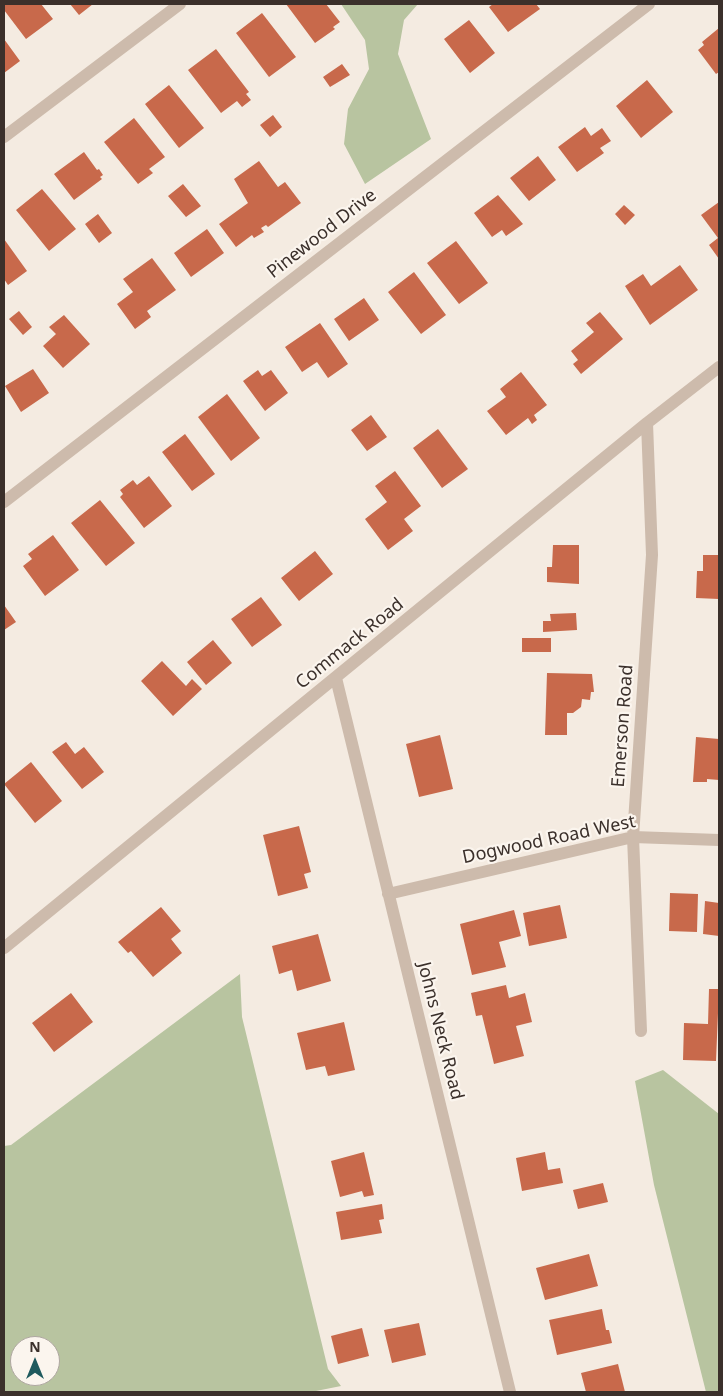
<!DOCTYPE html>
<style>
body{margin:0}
#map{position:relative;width:723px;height:1396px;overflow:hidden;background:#f4ebe1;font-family:"Noto Sans",sans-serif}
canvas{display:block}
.frame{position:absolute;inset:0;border:5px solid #3b302b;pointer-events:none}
.north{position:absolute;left:10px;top:1336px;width:50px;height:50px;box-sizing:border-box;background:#fbf5ee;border:1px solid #aea6a0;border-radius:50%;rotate:0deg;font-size:14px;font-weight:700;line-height:20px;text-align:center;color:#3b302b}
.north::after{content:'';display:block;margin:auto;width:18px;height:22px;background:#1f5a5e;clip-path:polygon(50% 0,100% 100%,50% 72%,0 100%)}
</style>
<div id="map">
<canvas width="723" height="1396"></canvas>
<div class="frame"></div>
<div class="north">N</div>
</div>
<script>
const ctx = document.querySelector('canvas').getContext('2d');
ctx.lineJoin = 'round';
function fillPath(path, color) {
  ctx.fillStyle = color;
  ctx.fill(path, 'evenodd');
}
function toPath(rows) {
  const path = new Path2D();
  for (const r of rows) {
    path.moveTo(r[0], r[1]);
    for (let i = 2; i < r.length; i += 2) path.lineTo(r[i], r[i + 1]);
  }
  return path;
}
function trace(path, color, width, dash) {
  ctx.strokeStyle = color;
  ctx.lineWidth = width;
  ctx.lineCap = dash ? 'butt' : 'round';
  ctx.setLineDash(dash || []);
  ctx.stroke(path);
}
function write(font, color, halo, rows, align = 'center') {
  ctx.font = font + ' "Noto Sans",sans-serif';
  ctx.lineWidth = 4.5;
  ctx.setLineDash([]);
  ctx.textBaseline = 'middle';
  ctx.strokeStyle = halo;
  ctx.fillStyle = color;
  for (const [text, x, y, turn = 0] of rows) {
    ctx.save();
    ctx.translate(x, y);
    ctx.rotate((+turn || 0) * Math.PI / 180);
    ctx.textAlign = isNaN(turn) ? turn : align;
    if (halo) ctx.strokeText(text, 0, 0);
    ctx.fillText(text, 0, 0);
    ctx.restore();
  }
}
fillPath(toPath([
 [341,4,418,4,404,20,398,54,431,139,365,184,344,144,348,109,369,69,365,40],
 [240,974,242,1017,328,1369,341,1386,311,1392,4,1392,4,1146,11,1145],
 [20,1346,50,1346,50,1376,20,1376],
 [663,1070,719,1114,719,1392,706,1392,654,1185,635,1081]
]), '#b8c4a0');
fillPath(toPath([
 [4,4,41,4,53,19,26,39,4,10],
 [70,4,93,4,79,15],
 [286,4,326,4,340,22,333,27,335,29,315,43],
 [493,4,536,4,540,9,508,32,489,7],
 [262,13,296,57,269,77,236,33],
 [469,20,495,53,470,73,444,39],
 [719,28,719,72,716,74,698,50,704,45,702,42],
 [4,39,20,61,4,73],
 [216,49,249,92,246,94,251,100,242,107,237,101,221,113,188,70],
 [342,64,350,75,330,87,323,77],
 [647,80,673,112,641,138,616,106],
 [169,85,204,128,179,148,145,104],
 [273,115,282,127,270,137,260,125],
 [134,118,165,157,149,169,153,173,138,184,104,142],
 [585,127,591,136,602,128,611,141,600,148,604,153,577,172,558,147],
 [84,152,97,170,99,169,103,175,100,177,102,179,74,200,54,174],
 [538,156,556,180,529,201,510,178],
 [259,161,278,187,285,182,301,203,268,227,266,225,261,228,264,232,254,238,252,235,236,247,219,224,248,203,234,179],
 [183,184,201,206,186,217,168,196],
 [42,189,76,229,49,251,16,210],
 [498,195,523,224,506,236,502,230,492,237,474,213],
 [719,202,719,259,709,245,718,238,701,215],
 [624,205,635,215,625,225,615,214],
 [98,214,112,233,99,243,85,224],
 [207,229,224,253,191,277,174,253],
 [4,239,27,271,8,285,4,279],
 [456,241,488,283,459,304,427,263],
 [152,258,176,290,147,311,151,317,135,329,117,304,133,292,123,279],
 [680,265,698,290,650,325,625,286,643,274,651,286],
 [414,272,446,315,421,334,388,292],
 [364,298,379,320,349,341,334,319],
 [19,311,32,327,23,335,9,319],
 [600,312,623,339,581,374,573,364,578,360,571,351,594,332,586,323],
 [64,315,90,344,63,368,43,346,56,334,49,327],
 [320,323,348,364,328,378,317,362,302,372,285,347],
 [33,369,49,393,21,412,5,386],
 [258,370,262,376,271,370,288,393,265,411,243,381],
 [521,372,547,405,534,415,537,420,532,424,528,418,506,435,487,411,506,397,500,389],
 [227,394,260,438,231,461,198,417],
 [371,415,387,437,367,451,351,430],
 [438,429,468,469,442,488,413,448],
 [185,434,215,474,192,491,162,452],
 [395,471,421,506,404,519,413,531,388,550,365,519,387,502,375,486],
 [149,476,172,506,144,528,120,497,123,494,120,490,133,480,137,485],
 [100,500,135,543,106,566,71,523],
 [53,535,79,570,45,596,23,566,32,559,28,554],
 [553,545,579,545,579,584,547,582,547,567,552,567],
 [315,551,333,574,299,601,281,578],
 [703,555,718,555,719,599,696,598,697,571,703,571],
 [261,597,282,625,252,647,231,619],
 [4,605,16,622,4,630],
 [576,613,577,630,543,632,543,621,551,621,550,614],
 [522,638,551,638,551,652,522,652],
 [213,640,232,663,206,685,187,662],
 [162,661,186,686,192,679,202,689,173,716,141,681],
 [547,673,592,674,594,692,591,692,590,700,582,699,581,707,573,713,567,713,567,735,545,735],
 [440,735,453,789,419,797,406,744],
 [696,737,719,739,719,780,707,779,707,782,693,782],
 [66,742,75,754,84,747,104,772,82,789,52,752],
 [31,762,62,801,35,823,4,784],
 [299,826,311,872,304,874,308,888,278,896,263,835],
 [670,893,698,894,697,932,669,931],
 [705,901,719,903,719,936,703,934],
 [560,905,567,938,529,946,523,913],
 [161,907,181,931,171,939,182,953,153,977,131,951,128,953,118,942],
 [514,910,521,936,499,942,506,967,472,975,460,924],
 [318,934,331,981,297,991,292,970,279,974,272,946],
 [506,985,509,998,525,993,532,1022,516,1026,524,1056,494,1064,482,1015,476,1016,471,993],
 [709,989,719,989,716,1061,683,1060,684,1023,708,1024],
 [71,993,93,1022,54,1052,32,1023],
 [344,1022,355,1070,328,1076,325,1066,306,1070,297,1033],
 [364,1152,374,1195,364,1197,362,1191,340,1197,331,1161],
 [545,1152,548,1170,560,1168,563,1183,522,1191,516,1158],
 [603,1183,608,1202,578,1209,573,1190],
 [382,1204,384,1219,379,1220,382,1233,341,1240,336,1212],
 [589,1254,598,1286,545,1300,536,1268],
 [602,1309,606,1330,609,1330,612,1343,557,1355,549,1320],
 [419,1323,426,1355,392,1363,384,1330],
 [362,1328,369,1356,338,1364,331,1336],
 [618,1364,625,1392,586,1392,581,1373]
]), '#c8694b');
trace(toPath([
 [4,137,180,4],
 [4,502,649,4],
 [336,678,510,1392],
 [388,894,633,837,719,840],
 [4,948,647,423,719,367],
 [641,1031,633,837,652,555,647,423]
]), '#cdbbac', 12);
write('18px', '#3b302b', '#fbf5ee', [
 ["Pinewood Drive",322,234,-38],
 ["Commack Road",350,644,-39],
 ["Emerson Road",623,726,-86],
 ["Dogwood Road West",549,840,-12],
 ["Johns Neck Road",440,1031,76]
]);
</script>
